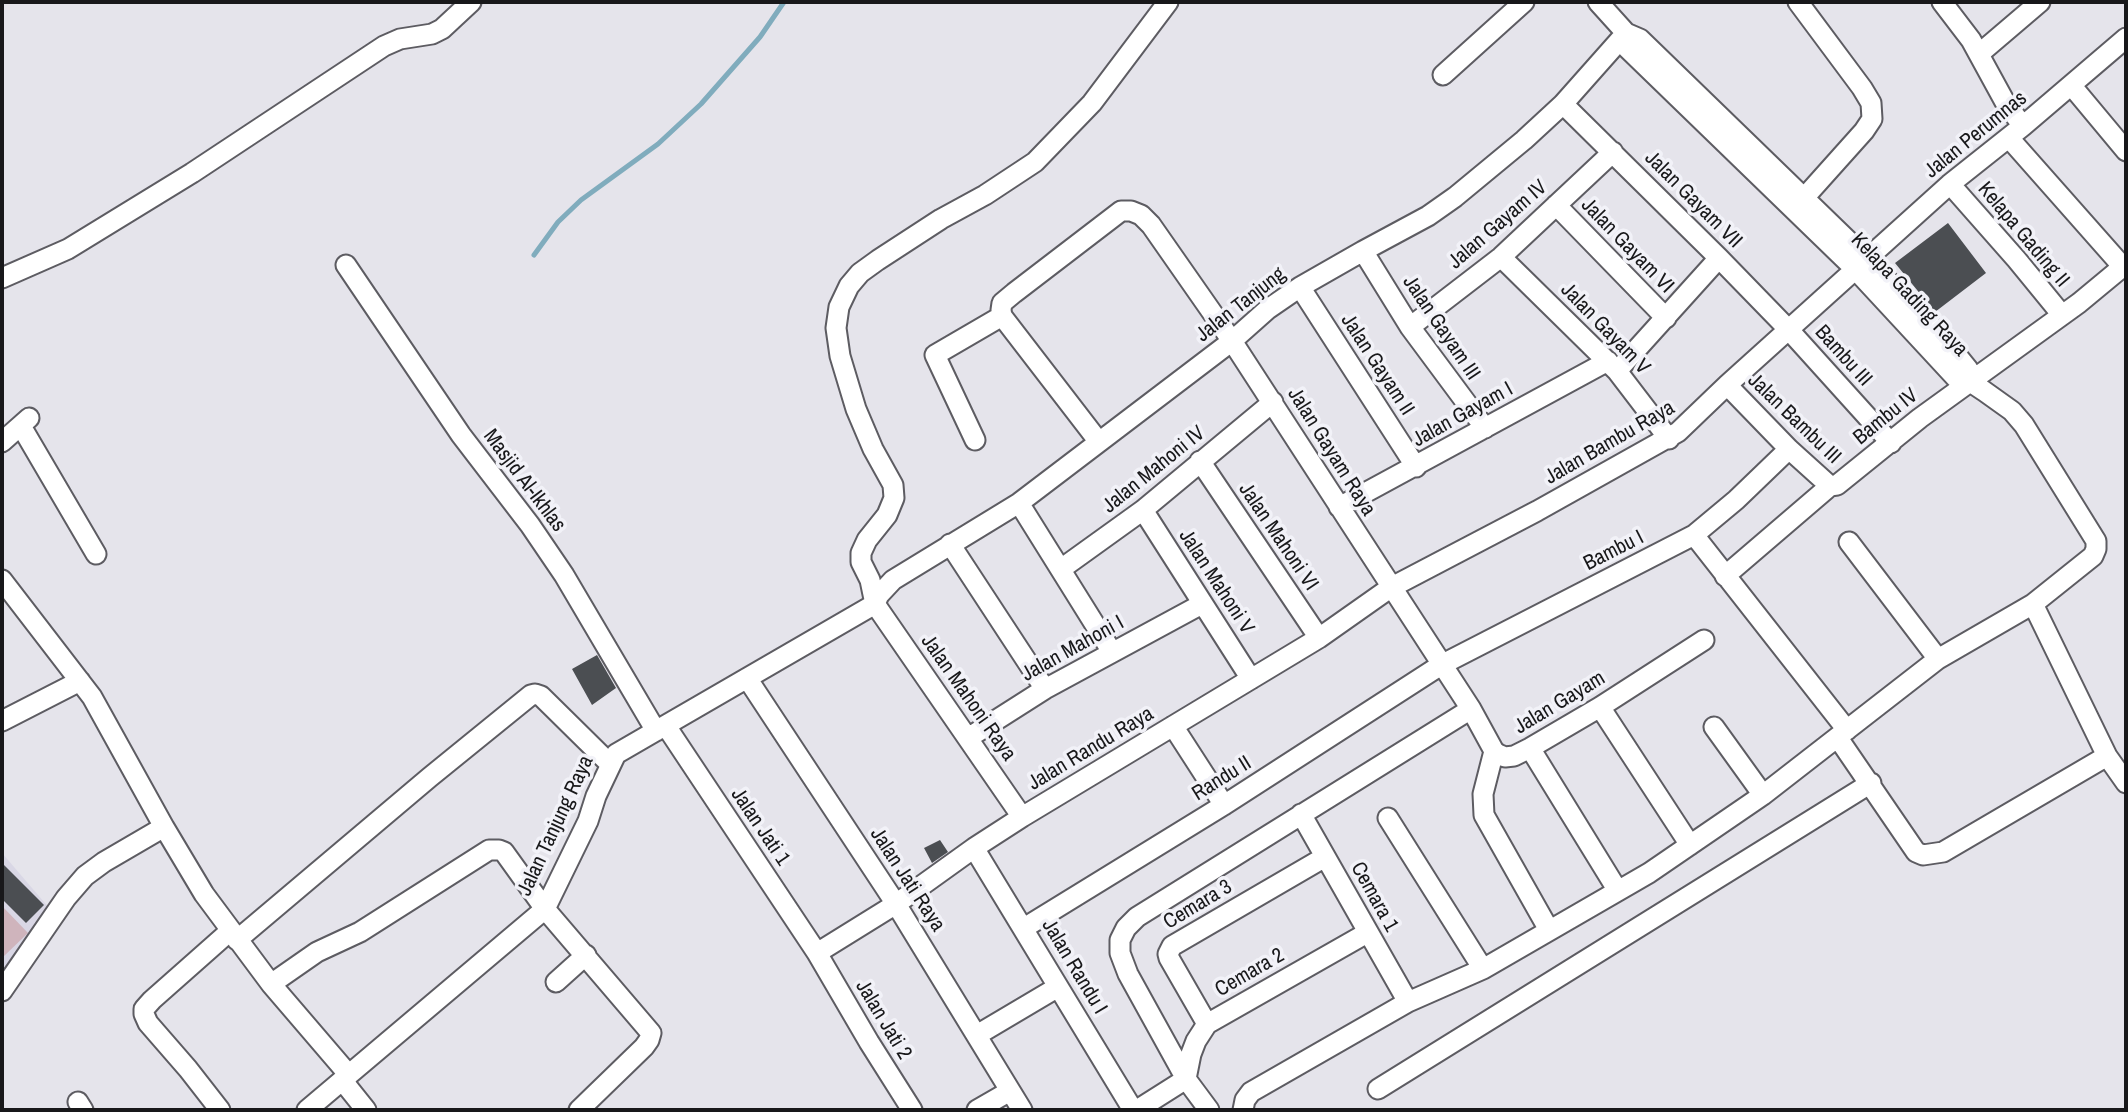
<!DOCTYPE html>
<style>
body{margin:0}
#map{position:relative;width:2128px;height:1112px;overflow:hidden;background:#e5e4eb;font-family:"Archivo Narrow",sans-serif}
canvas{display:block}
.frame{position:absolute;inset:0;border:4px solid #18181a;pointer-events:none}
</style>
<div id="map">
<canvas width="2128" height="1112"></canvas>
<div class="frame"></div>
</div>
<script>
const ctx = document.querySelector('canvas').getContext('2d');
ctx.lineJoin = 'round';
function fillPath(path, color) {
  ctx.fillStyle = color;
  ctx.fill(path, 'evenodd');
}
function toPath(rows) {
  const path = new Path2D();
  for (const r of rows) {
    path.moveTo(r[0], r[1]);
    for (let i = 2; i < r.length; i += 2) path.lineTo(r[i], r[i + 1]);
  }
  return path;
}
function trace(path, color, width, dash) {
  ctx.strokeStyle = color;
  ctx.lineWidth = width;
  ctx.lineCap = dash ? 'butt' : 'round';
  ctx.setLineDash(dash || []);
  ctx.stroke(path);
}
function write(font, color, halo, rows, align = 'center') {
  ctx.font = font + ' "Archivo Narrow",sans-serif';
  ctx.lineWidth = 7;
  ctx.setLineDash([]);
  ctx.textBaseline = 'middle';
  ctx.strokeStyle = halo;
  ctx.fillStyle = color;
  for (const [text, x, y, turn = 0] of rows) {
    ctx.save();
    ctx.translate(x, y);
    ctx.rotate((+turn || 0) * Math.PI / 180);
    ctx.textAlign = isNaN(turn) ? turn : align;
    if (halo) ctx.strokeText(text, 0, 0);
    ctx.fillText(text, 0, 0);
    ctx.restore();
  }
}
fillPath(toPath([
 [2,853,50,909,2,973]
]), '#d9d7e5');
fillPath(toPath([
 [2,906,28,933,2,958]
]), '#cfb4bc');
trace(toPath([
 [534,255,558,222,581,200,658,144,701,104,760,37,784,2]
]), '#80acbd', 5);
fillPath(toPath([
 [1948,223,1986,273,1935,312,1895,263],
 [597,655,616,688,592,705,572,669],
 [940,840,948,852,932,863,924,848],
 [2,863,44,905,26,923,2,899]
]), '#4b4e52');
const street = toPath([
 [1598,2,1626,33,1640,39,1867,259,1942,337,1968,369,1969,381],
 [1798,2,1862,88,1871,103,1872,119,1864,131,1804,198],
 [1942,2,1971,40,2006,104,2023,126],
 [1979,54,2040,2],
 [1443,75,1524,2],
 [2071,85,2126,151],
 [1563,104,1719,258,1789,330,1891,443],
 [2009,138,2123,267],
 [1950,184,2017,260,2062,315],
 [1556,205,1666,318],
 [1363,251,1410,327,1485,428],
 [1501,257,1617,371,1669,439],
 [346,265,461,435,530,525,564,575,656,731],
 [2,278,68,249,192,173,384,46,400,39,432,34,442,29,471,2],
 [1300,287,1416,467],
 [1410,327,1501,257,1613,152],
 [1617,371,1719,258],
 [1727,385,1789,449,1830,486],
 [21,426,96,554],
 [975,440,935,355,1002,316],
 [2,442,29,418],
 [1099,442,1002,316,1001,310,1002,303,1014,293,1121,211,1131,211,1141,215,1151,225,1232,341,1471,709,1494,751,1498,754,1505,757,1514,756,1530,748,1600,707,1704,640],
 [1200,461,1319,638],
 [1019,503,1112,652],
 [1339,507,1608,361],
 [1143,510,1251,679],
 [1694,535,1847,730],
 [1849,542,1938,659],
 [950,544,1045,689],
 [1061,569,1143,510,1273,402],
 [1725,576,1830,486,1837,485,1920,418,2079,303,2126,264],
 [2,580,92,697,164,827,204,894,271,984,349,1075],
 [875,604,879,595,893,580,1019,503,1232,341,1268,309,1300,287,1363,251,1428,216,1455,197,1524,140,1563,104,1626,33],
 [2033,604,2107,756,2126,783],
 [747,678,896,904,1022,1110],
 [1600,707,1690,845],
 [2,721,80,681],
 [666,726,817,953,869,1042,912,1110],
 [1173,726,1224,805],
 [1714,727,1763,795],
 [968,738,1045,689,1202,604],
 [1838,738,1916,852,1923,855,1943,852,2107,756],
 [1530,748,1618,891],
 [1494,751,1483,794,1484,815,1549,930],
 [1301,814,1408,1002],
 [1022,817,875,604,870,580,861,562,861,553,867,540,887,515,894,498,893,485,873,449,856,409,840,356,836,328,839,307,849,286,860,273,878,260,941,219,985,195,1035,162,1092,103,1168,2],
 [1388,818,1483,969],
 [974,848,1133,1110],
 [1024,928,1224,805,1441,665,1694,535,1736,500,1789,449],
 [237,940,430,777,531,695,535,694,541,696,610,764],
 [817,953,896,904,974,848,1022,817,1319,638,1390,588,1537,511,1678,432,1727,385,1950,184,2023,126,2126,38],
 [556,982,586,955],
 [271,984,317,952,360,932,489,850,499,850,504,852,545,909,651,1033,649,1040,644,1047,579,1110],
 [2,991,66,898,85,876,104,862,164,827],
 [1207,1024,1169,958,1168,954,1172,946,1325,857],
 [977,1035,1058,987],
 [342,1080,366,1110],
 [1378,1089,1871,783],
 [78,1102,83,1110],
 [220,1110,188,1069,148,1023,144,1014,144,1009,152,1000,230,931],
 [307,1110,545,909,588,821,596,796,616,754,875,604],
 [977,1110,1010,1091],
 [1137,1110,1186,1079,1191,1054,1196,1041,1207,1024,1367,933],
 [1209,1110,1186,1079,1128,974,1120,953,1120,940,1126,928,1137,917,1471,709],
 [1243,1110,1245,1100,1251,1092,1408,1002,1483,969,1649,873,1763,795,1938,659,2033,604,2093,556,2096,549,2096,541,2024,425,2012,411,1984,391,1969,381,1956,378,1855,269,1627,48,1626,33]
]);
trace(street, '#5d5c62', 23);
trace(street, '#fff', 19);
write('21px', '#18181a', '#f2f2f8', [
 ["Jalan Perumnas",1976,135,-39],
 ["Jalan Gayam VII",1693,200,45],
 ["Jalan Gayam IV",1498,225,-41],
 ["Kelapa Gading II",2023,235,50],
 ["Jalan Gayam VI",1627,246,46],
 ["Kelapa Gading Raya",1909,295,47],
 ["Jalan Tanjung",1241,305,-38],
 ["Jalan Gayam III",1441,328,56],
 ["Jalan Gayam V",1605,329,46],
 ["Bambu III",1843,356,48],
 ["Jalan Gayam II",1377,365,57],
 ["Jalan Gayam I",1463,415,-29],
 ["Bambu IV",1886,417,-39],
 ["Jalan Bambu III",1794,419,44],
 ["Jalan Bambu Raya",1610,443,-30],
 ["Jalan Gayam Raya",1331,452,58],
 ["Jalan Mahoni IV",1154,470,-39],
 ["Masjid Al-Ikhlas",524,481,53],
 ["Jalan Mahoni VI",1278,537,56],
 ["Bambu I",1614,551,-27],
 ["Jalan Mahoni V",1216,582,57],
 ["Jalan Mahoni I",1073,649,-29],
 ["Jalan Mahoni Raya",968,698,55],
 ["Jalan Gayam",1560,703,-31],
 ["Jalan Randu Raya",1091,749,-31],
 ["Randu II",1222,779,-32],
 ["Jalan Tanjung Raya",556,826,-65],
 ["Jalan Jati 1",760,827,56],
 ["Jalan Jati Raya",907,880,57],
 ["Cemara 1",1374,897,61],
 ["Cemara 3",1198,905,-31],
 ["Jalan Randu I",1074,967,59],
 ["Cemara 2",1250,973,-30],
 ["Jalan Jati 2",883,1020,59]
]);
</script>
